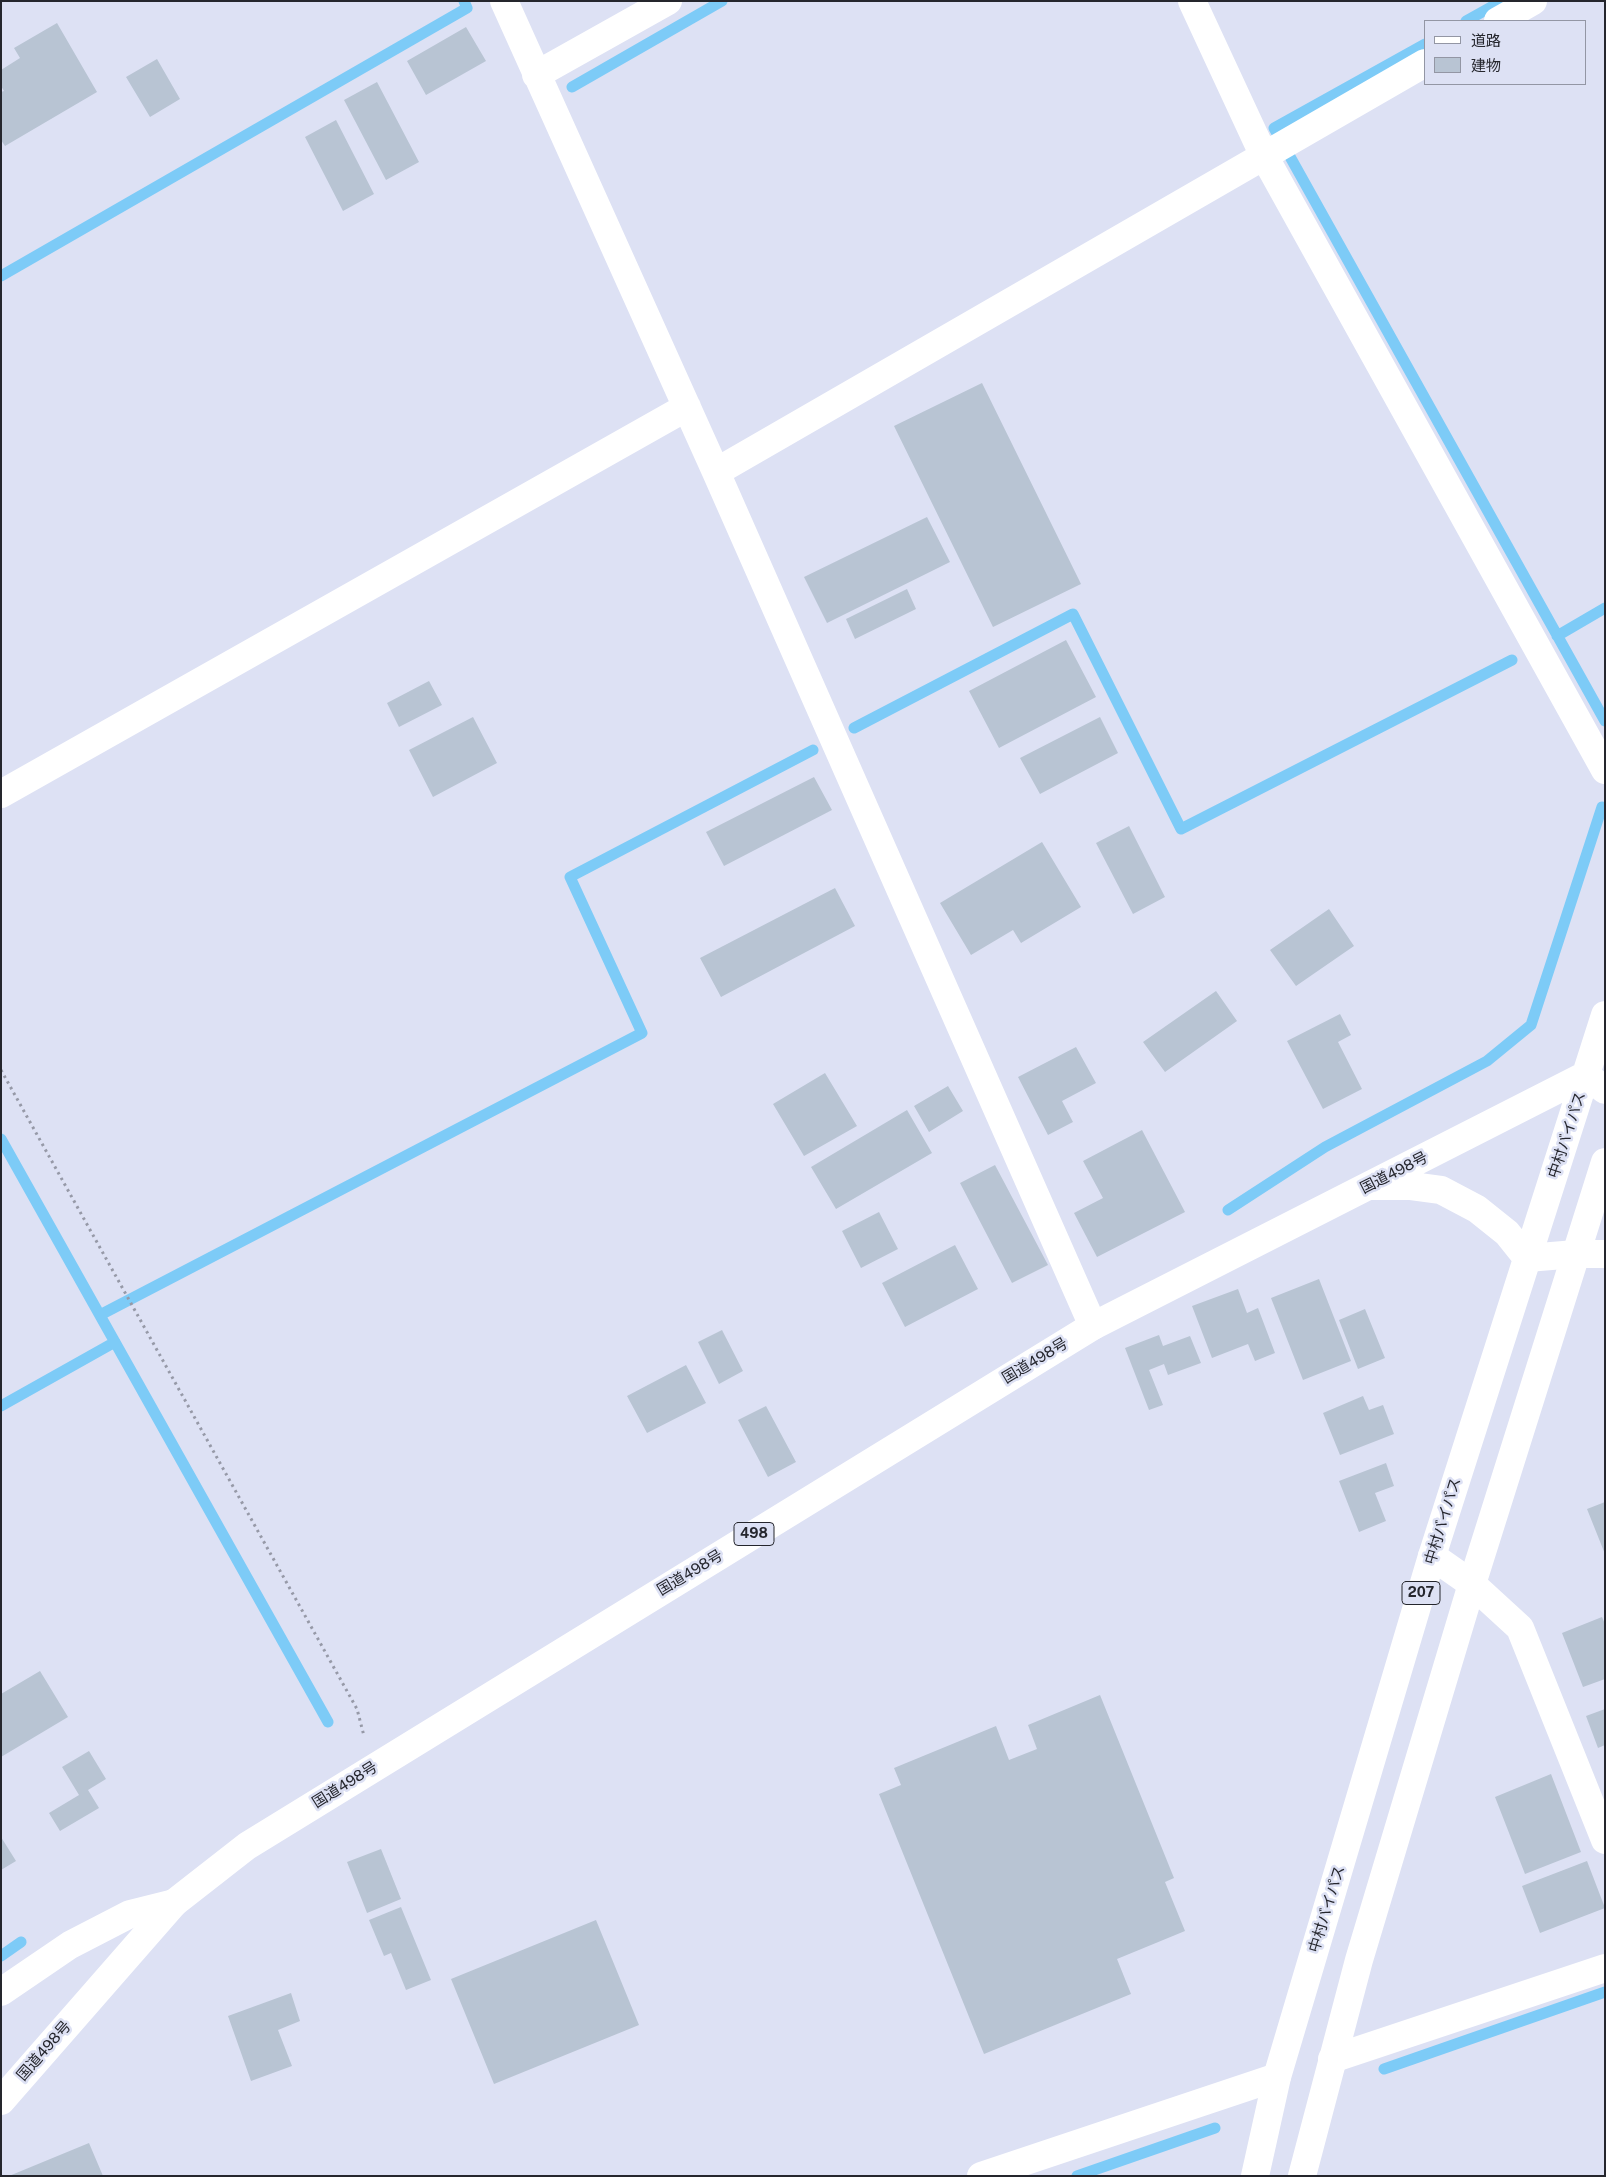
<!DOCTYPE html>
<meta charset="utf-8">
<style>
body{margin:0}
#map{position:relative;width:1606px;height:2177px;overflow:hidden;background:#dde1f4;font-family:"Public Sans","Noto Sans JP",sans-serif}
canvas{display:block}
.frame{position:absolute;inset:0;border:2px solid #25262d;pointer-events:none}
.legend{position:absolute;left:1424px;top:20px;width:162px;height:65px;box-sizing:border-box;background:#dde1f4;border:1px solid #9396a4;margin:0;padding:6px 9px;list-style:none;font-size:15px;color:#25262d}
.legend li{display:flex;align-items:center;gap:10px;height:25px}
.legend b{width:25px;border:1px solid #9396a4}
</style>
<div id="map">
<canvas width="1606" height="2177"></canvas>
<div class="frame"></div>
<ul class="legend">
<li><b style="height:6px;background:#fff"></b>道路</li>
<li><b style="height:14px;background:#b8c4d3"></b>建物</li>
</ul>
</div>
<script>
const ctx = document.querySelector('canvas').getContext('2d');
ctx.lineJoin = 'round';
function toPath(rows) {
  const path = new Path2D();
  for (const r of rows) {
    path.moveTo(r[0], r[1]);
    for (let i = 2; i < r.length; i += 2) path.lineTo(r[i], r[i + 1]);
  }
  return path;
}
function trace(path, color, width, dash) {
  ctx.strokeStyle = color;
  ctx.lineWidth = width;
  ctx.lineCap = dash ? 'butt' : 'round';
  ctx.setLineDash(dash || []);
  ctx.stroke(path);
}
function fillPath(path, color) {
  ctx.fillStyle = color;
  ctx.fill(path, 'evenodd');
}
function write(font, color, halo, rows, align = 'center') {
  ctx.font = font + ' "Public Sans","Noto Sans JP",sans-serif';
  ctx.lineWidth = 5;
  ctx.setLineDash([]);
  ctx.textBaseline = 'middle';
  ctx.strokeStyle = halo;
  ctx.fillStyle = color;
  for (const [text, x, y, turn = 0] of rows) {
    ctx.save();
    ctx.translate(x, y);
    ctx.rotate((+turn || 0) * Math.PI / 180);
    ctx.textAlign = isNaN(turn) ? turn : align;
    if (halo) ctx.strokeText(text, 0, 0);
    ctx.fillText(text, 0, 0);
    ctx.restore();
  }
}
trace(toPath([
 [1466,21,1502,1],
 [1425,44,1274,128,1605,721],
 [572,87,722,1],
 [1,276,467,8,464,1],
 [1557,636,1605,608],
 [854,728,1073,614,1181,829,1512,660],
 [1,1139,328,1722],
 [1228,1210,1325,1147,1487,1061,1531,1025,1602,807],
 [100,1315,642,1033,570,877,813,750],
 [1,1406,115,1342],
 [1,1956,21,1942],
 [1384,2069,1605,1992],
 [1077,2176,1215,2128]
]), '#7dcbf7', 11);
fillPath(toPath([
 [57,23,97,92,5,146,1,140,1,92,4,91,1,86,1,70,20,58,14,48],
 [466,27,486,61,426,95,407,61],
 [157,59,180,99,150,117,126,77],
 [377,82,419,162,386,180,344,100],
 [336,120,374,194,343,211,305,137],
 [982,383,1081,584,993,627,894,426],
 [927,517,950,562,827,623,804,577],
 [907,589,916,609,855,639,846,619],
 [1066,640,1096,697,999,748,969,691],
 [429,681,442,705,399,727,387,703],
 [473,717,497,763,433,797,409,750],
 [1100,717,1118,753,1040,794,1020,758],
 [814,777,832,810,724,866,706,832],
 [1129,826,1165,897,1133,914,1096,843],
 [1042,842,1081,907,1021,943,1013,930,971,955,940,903],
 [835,888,855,926,721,997,700,958],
 [1329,909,1354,946,1296,986,1270,950],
 [1216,991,1237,1021,1165,1072,1143,1042],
 [1340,1014,1351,1035,1338,1042,1362,1089,1323,1109,1287,1041],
 [1076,1047,1096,1083,1062,1101,1073,1122,1048,1135,1018,1077],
 [825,1073,857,1126,804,1156,773,1104],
 [948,1086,963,1111,929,1132,914,1106],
 [907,1110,932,1153,836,1209,811,1167],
 [1142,1130,1185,1212,1097,1257,1074,1213,1103,1198,1083,1161],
 [995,1165,1048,1265,1012,1283,960,1183],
 [879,1212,898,1249,861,1268,842,1231],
 [955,1245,978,1289,905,1327,882,1283],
 [1319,1279,1351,1361,1303,1380,1271,1298],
 [1238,1289,1247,1313,1258,1308,1275,1353,1255,1361,1248,1344,1212,1358,1192,1306],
 [1365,1309,1385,1358,1358,1369,1339,1320],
 [722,1330,743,1371,719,1384,698,1342],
 [1159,1335,1163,1346,1190,1336,1201,1363,1168,1375,1164,1364,1149,1370,1163,1405,1149,1410,1125,1348],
 [686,1365,706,1403,647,1433,627,1396],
 [1363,1396,1369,1410,1383,1405,1394,1434,1340,1455,1323,1413],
 [766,1406,796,1462,768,1477,738,1420],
 [1386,1463,1394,1486,1375,1493,1386,1521,1359,1532,1339,1481],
 [1605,1502,1605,1554,1587,1509],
 [1602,1617,1605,1624,1605,1679,1583,1687,1562,1633],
 [40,1671,68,1717,1,1757,1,1694],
 [1100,1695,1174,1878,1165,1882,1185,1931,1117,1959,1131,1994,984,2054,879,1794,901,1785,894,1768,996,1726,1009,1760,1037,1749,1028,1725],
 [1605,1709,1605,1745,1598,1748,1586,1716],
 [89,1751,106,1779,88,1790,99,1808,60,1831,49,1813,79,1795,62,1767],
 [1551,1774,1581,1852,1525,1874,1495,1797],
 [1,1837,16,1861,1,1870],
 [381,1849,401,1899,367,1913,347,1862],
 [1587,1861,1605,1908,1540,1933,1522,1886],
 [401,1907,431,1980,406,1990,391,1953,384,1956,369,1920],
 [596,1920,639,2025,494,2084,451,1979],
 [291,1993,300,2021,278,2030,292,2066,251,2081,228,2016],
 [89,2143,103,2176,9,2176]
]), '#b8c4d3');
trace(toPath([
 [1,1070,357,1709,364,1736]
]), '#9699a7', 3, [2.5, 4]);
trace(toPath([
 [504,1,716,472,1093,1326],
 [1192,1,1263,154,1605,770],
 [1498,21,1533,1],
 [536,75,668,1],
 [716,472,1425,63],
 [1,794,687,407],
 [1432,1556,1472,1584,1520,1628,1605,1840],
 [1,1992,70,1945,130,1914,174,1903],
 [1332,2059,1605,1968],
 [981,2176,1277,2077]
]), '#fff', 28);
trace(toPath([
 [1586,1075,1605,1090],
 [1527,1258,1576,1254,1605,1254]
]), '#fff', 28);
trace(toPath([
 [1374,1186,1411,1186,1441,1190,1477,1209,1507,1233,1527,1258],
 [1,2101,174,1903,247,1846,1093,1326,1586,1075],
 [1255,2176,1277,2077,1432,1556,1605,1015],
 [1302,2176,1359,1960,1472,1584,1605,1162]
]), '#fff', 28);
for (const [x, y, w] of [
 [754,1534,40],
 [1421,1593,38]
]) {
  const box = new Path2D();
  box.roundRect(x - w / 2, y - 11.5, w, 23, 4);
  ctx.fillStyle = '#dde1f4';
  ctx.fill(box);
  trace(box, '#25262d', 1);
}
write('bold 14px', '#25262d', null, [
 ["498",754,1534],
 ["207",1421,1593]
]);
write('15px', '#25262d', '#dde1f4', [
 ["中村バイパス",1567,1135,-72],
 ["国道498号",1394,1173,-27],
 ["国道498号",1035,1361,-31],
 ["中村バイパス",1443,1521,-73],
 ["国道498号",690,1573,-31],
 ["国道498号",345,1785,-32],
 ["中村バイパス",1327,1909,-73],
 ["国道498号",44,2051,-49]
]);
</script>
